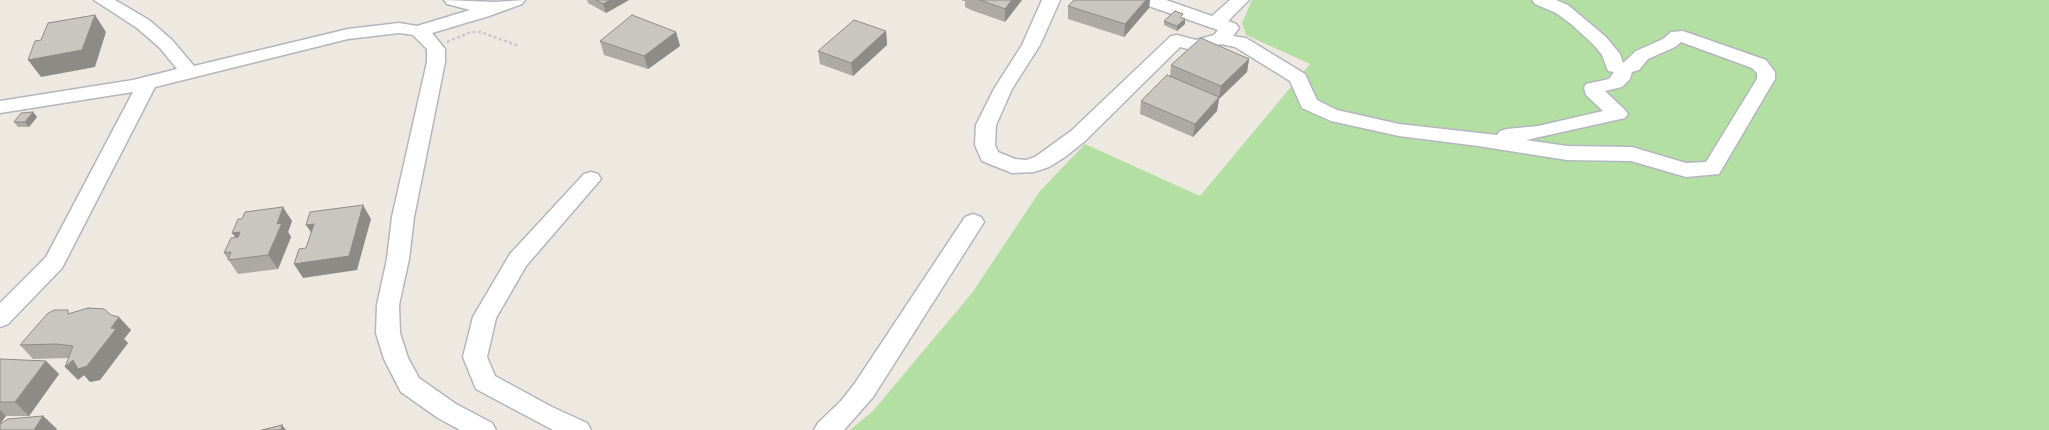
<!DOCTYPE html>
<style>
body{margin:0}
canvas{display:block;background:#ede8e0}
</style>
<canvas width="2049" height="430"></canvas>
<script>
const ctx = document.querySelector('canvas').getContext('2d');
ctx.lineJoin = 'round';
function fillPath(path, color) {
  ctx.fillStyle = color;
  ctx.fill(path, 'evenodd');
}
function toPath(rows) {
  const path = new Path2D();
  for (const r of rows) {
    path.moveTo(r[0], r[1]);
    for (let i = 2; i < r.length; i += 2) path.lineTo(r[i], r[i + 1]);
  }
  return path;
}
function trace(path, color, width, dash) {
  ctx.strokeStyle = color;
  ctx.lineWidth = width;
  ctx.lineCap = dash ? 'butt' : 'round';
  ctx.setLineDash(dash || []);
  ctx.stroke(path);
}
fillPath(toPath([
 [1252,0,2049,0,2049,430,850,430,873,411,972,293,1040,191,1085,144,1200,196,1310,64,1246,35,1242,23]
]), '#b4dfa2');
const minor = toPath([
 [94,0,115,0,149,20,172,40,194,66,348,29,399,23,417,26,470,10,447,4,444,0,495,2,525,0,522,4,489,16,432,33,445,49,445,62,414,217,409,259,399,305,400,333,408,358,419,378,456,404,492,423,496,430,460,430,438,418,401,392,384,359,376,333,377,305,387,259,392,217,427,62,427,49,413,35,399,33,348,39,155,87,62,268,8,324,0,327,0,303,46,257,133,92,0,113,0,101,133,80,177,69,160,48,137,28,94,0],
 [1042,0,1060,0,1040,45,1012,89,996,125,995,145,998,152,1015,159,1026,160,1035,157,1071,131,1171,36,1177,35,1196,40,1214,35,1218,30,1143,4,1140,0,1166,0,1212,16,1230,0,1249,0,1228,21,1236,24,1239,28,1233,36,1246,38,1305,74,1317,100,1337,110,1399,124,1497,135,1500,131,1507,129,1538,126,1603,111,1586,95,1584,88,1586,84,1609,79,1614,72,1608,71,1602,55,1594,45,1571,24,1556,13,1535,4,1532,0,1556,0,1568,5,1606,37,1620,54,1623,63,1636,51,1663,39,1671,32,1683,31,1766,60,1775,72,1775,79,1719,174,1686,177,1631,161,1567,160,1478,146,1399,136,1331,121,1302,108,1290,81,1235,47,1221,44,1196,51,1180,47,1085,141,1065,157,1049,167,1034,172,1012,173,982,161,975,145,976,125,994,89,1022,45,1042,0],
 [1681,42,1752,68,1757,73,1757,79,1706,162,1686,163,1632,147,1567,146,1526,140,1625,118,1628,114,1625,110,1605,91,1622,87,1630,79,1632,72,1639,70,1648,59,1675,47,1681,42],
 [591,172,598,174,601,179,526,266,496,318,487,357,495,376,552,407,587,423,591,430,553,430,476,389,463,357,473,317,510,254,584,174,591,172],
 [973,214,981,217,984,222,873,397,844,430,814,430,818,423,841,401,855,383,965,217,973,214]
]);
trace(minor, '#b4b6bf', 3);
trace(toPath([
 [447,42,471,32,480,32,519,46]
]), '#c8c8c8', 2.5, [3, 2.5]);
fillPath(minor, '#fff');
fillPath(toPath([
 [587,0,629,0,606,13,588,3],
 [962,0,1022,0,1005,22,971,10,965,7,965,1,962,1],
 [1074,0,1150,0,1149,8,1124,37,1068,19,1068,6],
 [1182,18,1185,24,1177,31,1164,25,1164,21],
 [886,31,887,45,853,76,820,64,818,51],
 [676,32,680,46,648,69,604,55,600,41],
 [1249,59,1247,72,1219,99,1217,111,1193,137,1140,114,1141,101,1170,76,1171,65],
 [33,112,37,117,29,127,18,127,14,122],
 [292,221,288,232,291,237,278,269,238,274,224,253,236,237],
 [71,313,111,315,131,330,124,339,128,343,100,380,90,382,84,375,78,380,69,358,33,359,20,345],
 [0,359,46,361,59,374,29,416,6,416,0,423,43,416,57,429,0,430]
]), '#adaaa4');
fillPath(toPath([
 [610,0,629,0,606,13,603,4],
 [1012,0,1022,0,1005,22,1005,9],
 [1146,0,1150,0,1149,8,1124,37,1125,24],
 [95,15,106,32,95,67,41,77,28,60],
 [1185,19,1185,24,1177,31,1177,26],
 [886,31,887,45,853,76,851,63],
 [676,32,680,46,648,69,644,56],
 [1249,59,1247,72,1219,99,1217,111,1193,137,1195,124,1219,98,1221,86],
 [33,112,37,117,29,127,25,122],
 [363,205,371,219,357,270,303,278,294,264],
 [283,207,292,221,288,232,291,237,278,269,268,255,277,224],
 [314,224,315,238,306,225],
 [240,232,242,246,232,233],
 [119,317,131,330,124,339,128,343,100,380,90,382,84,375,78,380,65,367,111,328],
 [46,361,59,374,29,416,15,402],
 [0,410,6,416,0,424],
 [43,416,57,429,56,430,34,430],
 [282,425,286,430,281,430]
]), '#8d8b86');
const building = toPath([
 [596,0,610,0,603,4,596,0],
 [980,0,1012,0,1005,9,980,0],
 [1074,0,1146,0,1125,24,1068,6,1074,0],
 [1175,11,1183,14,1180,17,1185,19,1177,26,1164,21,1175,11],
 [95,15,82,50,28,60,35,41,41,40,48,23,95,15],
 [632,15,676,32,644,56,600,41,632,15],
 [854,20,886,31,851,63,818,51,854,20],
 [1201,38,1249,59,1221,86,1171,65,1201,38],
 [1167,75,1219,97,1195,124,1141,101,1167,75],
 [33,112,25,122,14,122,21,113,33,112],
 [363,205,349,256,294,264,299,249,306,248,314,224,306,225,310,212,363,205],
 [283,207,277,224,282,223,268,255,228,260,231,252,224,253,231,238,238,237,240,232,232,233,238,219,242,219,245,212,283,207],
 [88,308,104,309,111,315,119,317,111,328,116,329,87,366,78,369,73,360,65,367,73,346,57,344,20,345,47,314,54,310,68,310,68,314,88,308],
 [0,359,46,361,15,402,0,402,0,359],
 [43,416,34,430,0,430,0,424,8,419,43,416],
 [282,425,281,430,262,430,282,425]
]);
fillPath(building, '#c9c6bf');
trace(building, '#8d8b86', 1);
</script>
